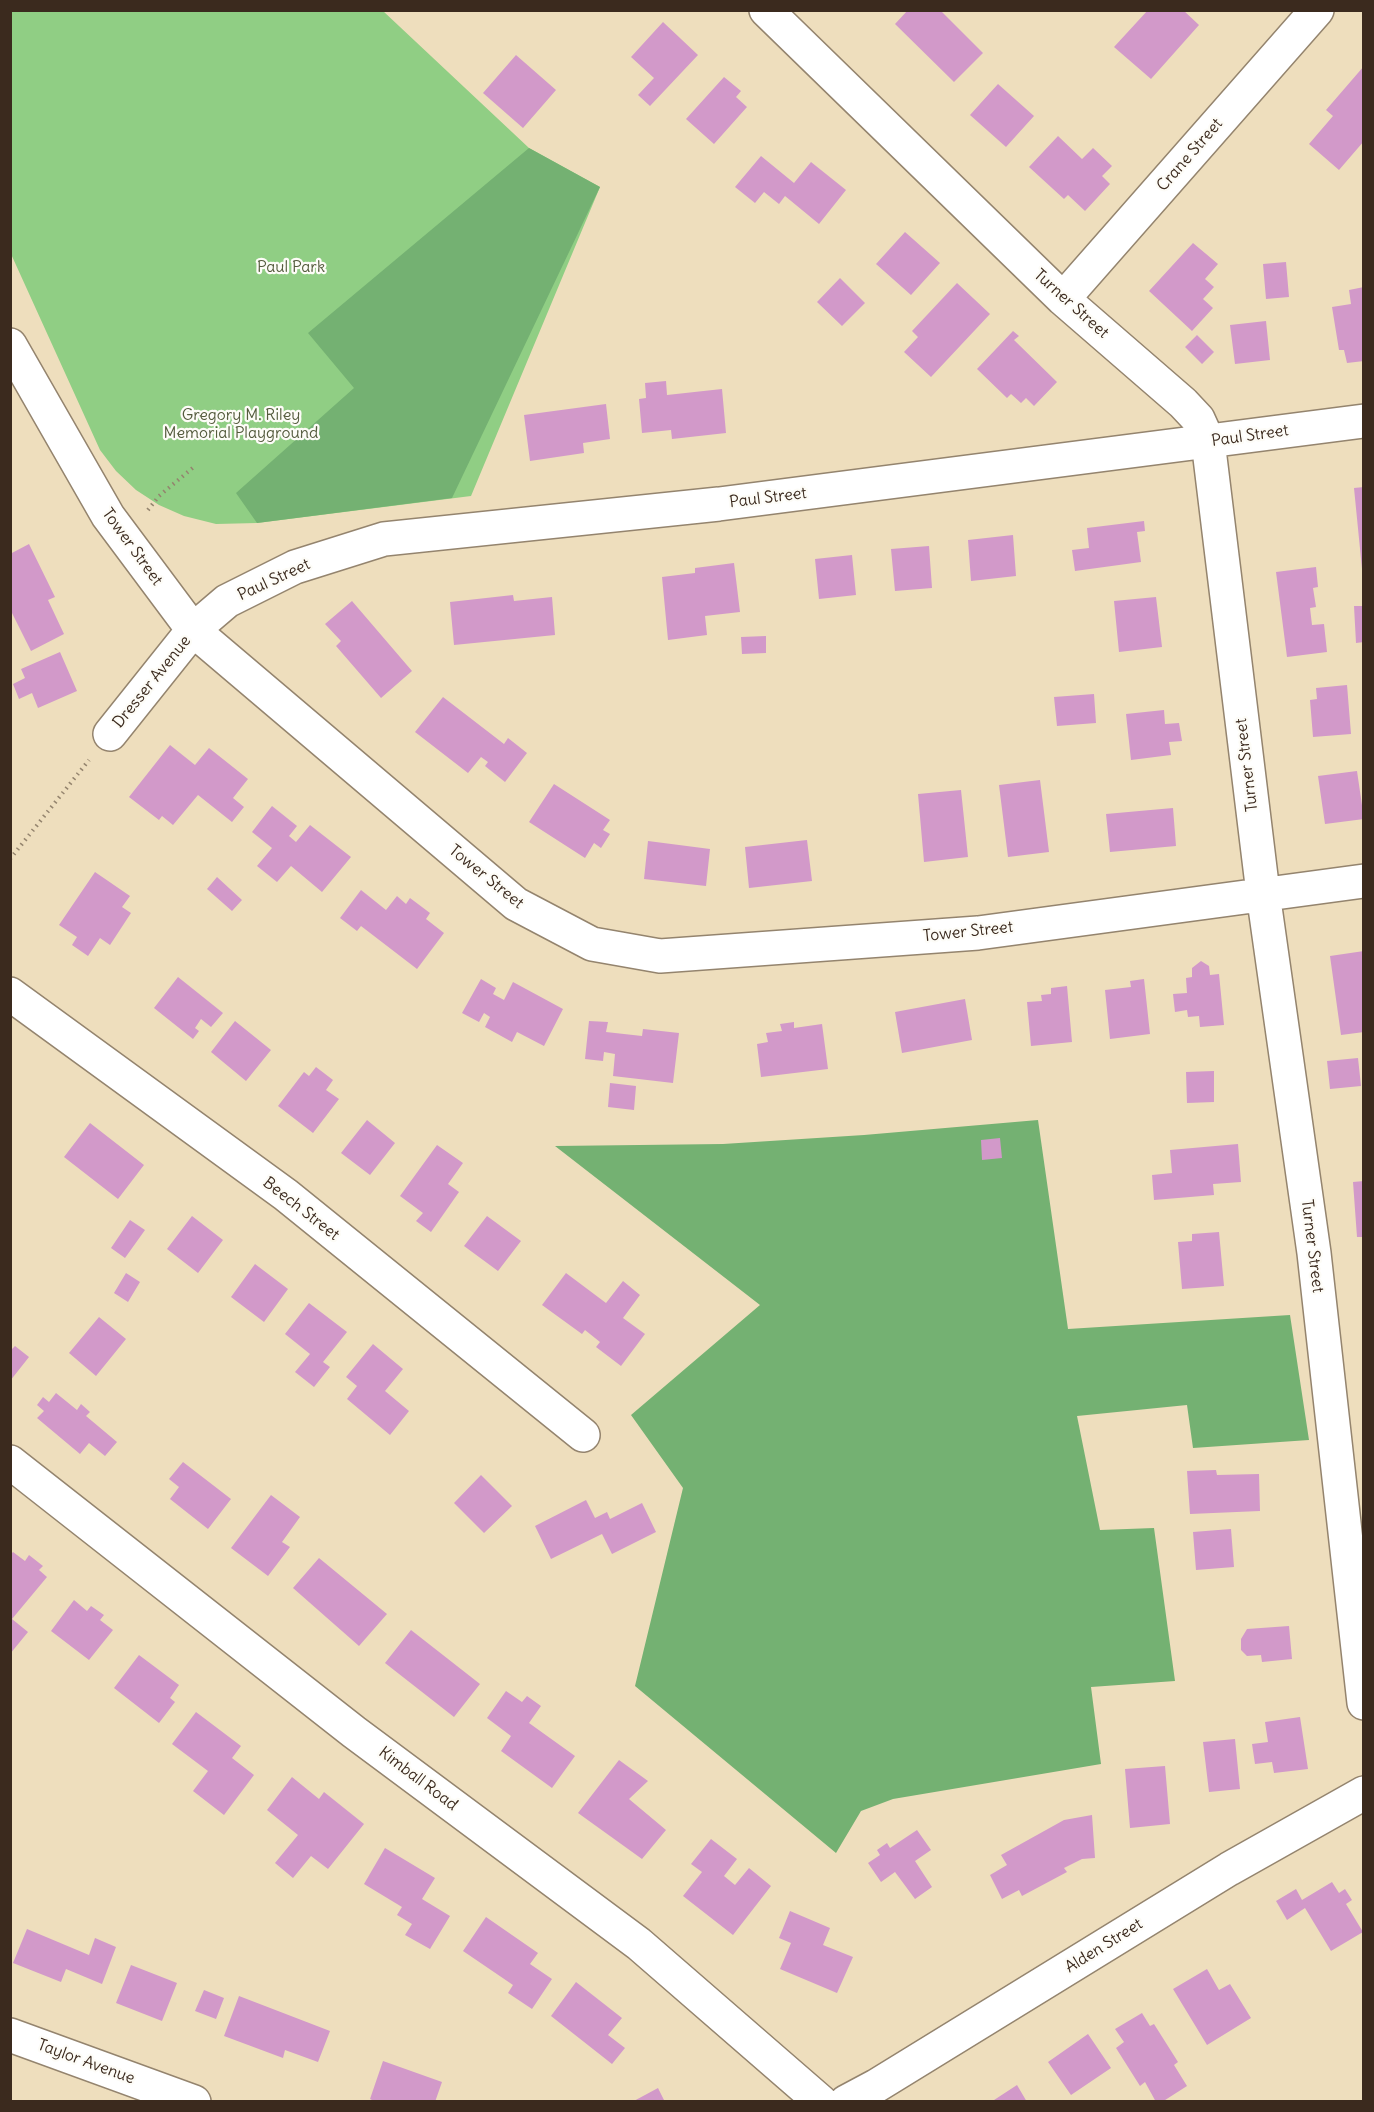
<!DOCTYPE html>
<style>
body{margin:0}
#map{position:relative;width:1374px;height:2112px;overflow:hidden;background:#eedebd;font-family:Delius,sans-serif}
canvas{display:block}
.frame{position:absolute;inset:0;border:12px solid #3b2a1e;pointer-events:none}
</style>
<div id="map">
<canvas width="1374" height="2112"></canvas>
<div class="frame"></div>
</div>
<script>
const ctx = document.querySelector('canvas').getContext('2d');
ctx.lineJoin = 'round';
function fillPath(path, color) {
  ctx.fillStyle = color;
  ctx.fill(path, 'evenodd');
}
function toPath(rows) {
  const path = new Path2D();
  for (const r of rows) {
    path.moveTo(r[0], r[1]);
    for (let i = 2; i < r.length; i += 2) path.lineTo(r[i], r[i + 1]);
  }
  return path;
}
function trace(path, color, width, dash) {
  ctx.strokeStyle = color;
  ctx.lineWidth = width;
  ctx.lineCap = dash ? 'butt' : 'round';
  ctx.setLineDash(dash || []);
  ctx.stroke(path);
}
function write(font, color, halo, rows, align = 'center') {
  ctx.font = font + ' Delius,sans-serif';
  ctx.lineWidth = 4.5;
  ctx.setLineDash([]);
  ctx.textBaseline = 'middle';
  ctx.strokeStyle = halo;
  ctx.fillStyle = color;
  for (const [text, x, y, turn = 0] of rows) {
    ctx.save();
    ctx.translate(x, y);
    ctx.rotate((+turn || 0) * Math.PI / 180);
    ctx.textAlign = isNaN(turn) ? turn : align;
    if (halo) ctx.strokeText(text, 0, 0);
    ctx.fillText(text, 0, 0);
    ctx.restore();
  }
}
fillPath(toPath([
 [10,11,383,11,529,148,600,187,471,496,257,523,216,524,184,516,159,505,136,490,116,471,100,450,11,254]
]), '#90ce84');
fillPath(toPath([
 [529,148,600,187,452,498,257,523,236,493,354,388,308,333],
 [1038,1120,1068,1329,1290,1315,1309,1440,1193,1448,1187,1405,1077,1416,1100,1530,1154,1528,1175,1681,1091,1687,1101,1764,893,1799,861,1811,836,1853,635,1686,683,1488,631,1415,760,1305,555,1146,723,1144,864,1135]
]), '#74b172');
fillPath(toPath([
 [908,10,940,10,983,53,954,82,895,24],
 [1148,10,1183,10,1199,25,1151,79,1114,47],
 [663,22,698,55,650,106,638,95,654,78,631,57],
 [516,55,556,90,523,128,483,93],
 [1364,66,1364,141,1339,170,1309,144,1333,116,1326,110],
 [724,77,741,91,736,97,747,107,714,144,686,119],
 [998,84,1034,116,1006,147,970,115],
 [1058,136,1082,159,1093,148,1112,166,1102,176,1110,184,1085,211,1068,195,1064,199,1029,167],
 [761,156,794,183,811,162,846,190,819,224,785,196,779,204,764,192,755,203,735,187],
 [905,232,940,263,911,295,876,264],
 [1193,243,1218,264,1205,279,1214,287,1203,299,1213,308,1192,331,1149,291],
 [1286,262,1289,297,1266,299,1263,264],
 [840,278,865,303,842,326,817,302],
 [957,283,990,314,931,377,904,352,918,337,912,331],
 [1364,287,1364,361,1347,363,1344,350,1339,350,1332,307,1351,304,1349,290],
 [1266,321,1270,360,1235,364,1230,325],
 [1013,331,1019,336,1014,340,1057,382,1034,406,1026,398,1021,403,1011,394,1007,398,977,369],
 [1197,335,1214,352,1202,364,1185,347],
 [666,381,667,395,722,389,726,433,672,439,671,430,642,433,639,399,646,398,645,383],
 [606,404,610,439,583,443,584,453,530,461,524,415],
 [1364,487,1364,569,1362,569,1354,488],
 [1144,521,1145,531,1137,532,1141,562,1075,571,1072,550,1089,548,1087,528],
 [1013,535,1016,576,971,581,968,540],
 [29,544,55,597,48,600,64,634,31,651,10,609,10,554],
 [929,546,932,588,895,591,891,549],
 [852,555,856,595,819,599,815,559],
 [734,563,740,612,705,616,707,635,668,640,662,577,695,573,695,568],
 [1316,567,1318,587,1313,588,1316,607,1310,608,1312,625,1324,624,1327,652,1287,657,1276,572],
 [513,595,514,601,552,597,555,635,454,645,450,602],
 [1156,597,1162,647,1119,652,1114,601],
 [352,601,412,671,381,698,336,646,341,641,325,624],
 [1354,606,1364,606,1364,642,1356,643],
 [766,636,766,653,742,654,741,637],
 [60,652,77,691,38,708,32,693,19,699,13,684,25,678,21,669],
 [1347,685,1351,734,1313,737,1310,700,1317,699,1316,688],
 [1094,694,1096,723,1057,726,1054,697],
 [443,697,504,744,508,738,527,753,505,782,485,766,488,762,481,757,468,773,415,732],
 [1164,710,1165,724,1179,723,1182,741,1169,742,1171,755,1131,760,1126,714],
 [170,745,195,765,209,748,248,779,233,798,244,807,232,822,198,795,173,825,162,816,159,820,129,797],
 [1357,771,1364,819,1325,824,1318,776],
 [1040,780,1049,852,1008,857,999,785],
 [554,784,610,820,603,830,610,834,601,848,594,843,585,858,529,822],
 [961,790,968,857,924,862,918,794],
 [272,806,297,826,289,836,296,842,310,825,351,857,322,892,291,866,277,882,257,866,272,848,252,832],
 [1173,808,1176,846,1110,852,1106,814],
 [807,840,812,881,749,888,745,847],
 [648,841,710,849,706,886,644,879],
 [95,872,130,896,122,907,131,913,110,945,100,938,88,956,72,945,77,937,59,925],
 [217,877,242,900,232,911,207,889],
 [361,890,386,910,397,896,406,904,410,898,430,913,426,919,444,933,417,969,361,926,357,931,340,918],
 [1364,951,1364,1032,1341,1035,1330,956],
 [1201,961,1209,966,1210,975,1219,974,1224,1025,1200,1027,1199,1016,1188,1017,1187,1010,1175,1012,1173,994,1187,993,1186,978,1192,977,1192,968],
 [178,977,223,1013,211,1027,201,1019,195,1028,199,1031,193,1039,154,1008],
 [481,979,496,988,493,994,504,1000,513,982,563,1009,544,1046,517,1032,512,1042,485,1027,490,1017,484,1013,479,1022,462,1013],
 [1144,979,1150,1034,1110,1039,1105,990,1131,987,1130,981],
 [1067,986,1072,1042,1031,1046,1027,1002,1042,1001,1041,995,1051,994,1051,988],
 [965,999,972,1040,902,1053,895,1012],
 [235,1021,271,1050,246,1081,211,1052],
 [589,1021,608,1022,606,1032,642,1036,643,1029,679,1033,673,1083,613,1076,615,1054,604,1052,603,1061,585,1059],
 [794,1022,794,1028,822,1024,828,1069,761,1077,757,1044,768,1042,766,1033,782,1031,780,1024],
 [1358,1058,1361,1086,1330,1089,1327,1061],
 [316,1067,333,1080,326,1090,339,1099,313,1133,278,1106,304,1072,309,1076],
 [1214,1071,1214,1102,1187,1103,1186,1072],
 [610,1083,636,1086,634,1110,608,1107],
 [367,1120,395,1143,370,1175,341,1153],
 [90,1123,144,1165,118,1199,64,1157],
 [1000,1138,1002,1158,982,1160,981,1140],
 [1238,1144,1241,1182,1213,1184,1214,1195,1154,1200,1152,1175,1172,1173,1170,1150],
 [437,1145,463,1163,448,1184,459,1192,431,1232,416,1221,423,1213,400,1196],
 [1364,1181,1364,1237,1357,1237,1353,1182],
 [192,1216,223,1240,198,1273,167,1249],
 [487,1216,521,1241,498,1271,464,1246],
 [130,1220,145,1230,125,1258,111,1248],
 [1219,1232,1224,1286,1182,1289,1178,1242,1192,1241,1192,1234],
 [255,1264,288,1289,264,1322,231,1297],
 [126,1273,140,1282,128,1302,114,1293],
 [566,1273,606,1303,623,1281,640,1295,623,1318,645,1334,621,1366,596,1347,600,1342,585,1330,582,1334,542,1305],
 [309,1303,347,1332,323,1362,330,1367,314,1387,295,1372,310,1354,285,1334],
 [99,1317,126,1339,96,1376,69,1353],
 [373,1344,403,1369,385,1391,409,1411,390,1435,347,1399,357,1386,346,1377],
 [15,1346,29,1357,10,1381,10,1351],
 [56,1393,77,1410,81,1404,90,1412,86,1416,117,1442,105,1456,89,1443,80,1454,37,1418,44,1411,37,1405,43,1397,49,1402],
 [183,1462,231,1499,208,1529,170,1499,179,1487,169,1479],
 [1216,1470,1217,1475,1259,1474,1260,1511,1190,1514,1187,1471],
 [481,1475,512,1506,484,1533,454,1503],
 [271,1495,300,1517,282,1542,290,1547,268,1576,231,1548],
 [586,1500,595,1518,607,1512,610,1519,642,1503,656,1532,612,1554,602,1534,551,1559,535,1526],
 [1231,1529,1234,1567,1196,1570,1193,1532],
 [13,1552,25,1561,29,1555,43,1566,39,1570,47,1577,12,1619,28,1632,10,1654,10,1555],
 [319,1558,387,1614,359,1646,293,1588],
 [74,1600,87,1611,91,1606,104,1615,100,1620,113,1630,89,1660,51,1631],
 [1289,1626,1292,1659,1262,1662,1261,1655,1247,1656,1241,1650,1241,1639,1247,1629],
 [411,1630,480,1684,454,1717,385,1663],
 [139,1655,179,1685,170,1698,175,1702,159,1723,114,1688],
 [506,1691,522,1702,527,1696,541,1706,529,1723,575,1756,552,1788,501,1751,511,1736,487,1718],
 [196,1712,241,1746,232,1758,254,1775,224,1815,193,1791,208,1771,172,1744],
 [1300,1717,1308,1769,1274,1773,1272,1762,1255,1764,1252,1744,1268,1742,1265,1722],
 [1235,1739,1240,1789,1209,1792,1203,1742],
 [619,1760,648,1781,629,1799,666,1830,642,1859,578,1813],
 [1165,1766,1170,1824,1130,1828,1125,1769],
 [292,1777,319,1799,324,1792,364,1824,328,1869,311,1856,293,1878,275,1863,298,1835,267,1810],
 [1092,1815,1095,1858,1082,1859,1064,1868,1067,1872,1022,1896,1019,1890,1002,1899,990,1875,1007,1865,1001,1855,1064,1820],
 [917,1830,931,1850,915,1861,932,1887,915,1899,895,1872,881,1882,868,1863,880,1855,877,1850,887,1843,890,1848],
 [711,1839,737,1859,724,1876,735,1885,749,1868,771,1886,733,1935,683,1896,702,1872,691,1864],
 [385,1848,435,1878,422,1899,450,1916,430,1949,405,1935,412,1924,397,1915,402,1907,364,1884],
 [1332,1882,1339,1893,1345,1889,1352,1900,1346,1904,1363,1932,1331,1951,1305,1908,1287,1920,1276,1901,1296,1889,1302,1900],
 [790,1911,830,1928,823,1945,853,1957,837,1993,780,1969,791,1943,779,1938],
 [486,1917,538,1953,530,1964,552,1979,532,2009,508,1993,513,1985,463,1951],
 [27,1929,89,1955,95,1938,116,1947,102,1984,66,1969,61,1982,13,1963],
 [131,1965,177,1983,162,2021,116,2003],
 [1207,1969,1219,1990,1230,1984,1251,2018,1207,2045,1173,1989],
 [576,1982,622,2018,608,2035,625,2048,612,2064,551,2016],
 [204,1990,224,1998,216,2019,195,2011],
 [239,1996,330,2031,318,2062,285,2050,283,2058,224,2036],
 [1142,2013,1150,2026,1154,2024,1178,2062,1174,2065,1187,2086,1162,2102,1156,2102,1145,2082,1140,2086,1116,2048,1124,2042,1115,2029],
 [1088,2034,1111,2068,1071,2095,1048,2062],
 [383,2061,442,2082,435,2102,376,2102,370,2099],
 [1017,2085,1027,2102,991,2102],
 [658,2088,665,2102,632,2102]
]), '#d299c9');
const minor = toPath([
 [766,10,1063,299,1183,403,1198,419,1208,441,1263,893,1314,1253,1364,1703],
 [1063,299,1317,10],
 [10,345,108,516,193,630,516,904,592,944,660,956,978,933,1364,881],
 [110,734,193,630,227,601,295,567,384,539,719,504,1364,421],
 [10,994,286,1195,583,1435],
 [10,1462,354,1732,639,1944,821,2102],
 [10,2035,194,2102],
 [846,2102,876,2086,1229,1869,1364,1793]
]);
trace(minor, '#94846e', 36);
trace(toPath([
 [148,510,159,496,195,466],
 [10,859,89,760]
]), '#94846e', 4, [1.5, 4.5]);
trace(minor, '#fff', 33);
write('16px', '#3b2a1e', '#fdfcf7', [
 ["Crane Street",1190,155,-49],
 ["Turner Street",1071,304,42],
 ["Paul Street",1250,436,-8],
 ["Paul Street",768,498,-7],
 ["Tower Street",132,547,54],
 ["Paul Street",274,580,-25],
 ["Dresser Avenue",152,682,-51],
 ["Turner Street",1247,765,-97],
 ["Tower Street",486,877,39],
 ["Tower Street",968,932,-6],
 ["Beech Street",301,1209,38],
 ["Turner Street",1312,1246,83],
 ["Kimball Road",418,1779,37],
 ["Alden Street",1104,1946,-32],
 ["Taylor Avenue",86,2062,20]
]);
write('16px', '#545b3d', '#fdfcf7', [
 ["Paul Park",291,267],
 ["Gregory M. Riley",241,415],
 ["Memorial Playground",241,433]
]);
</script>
